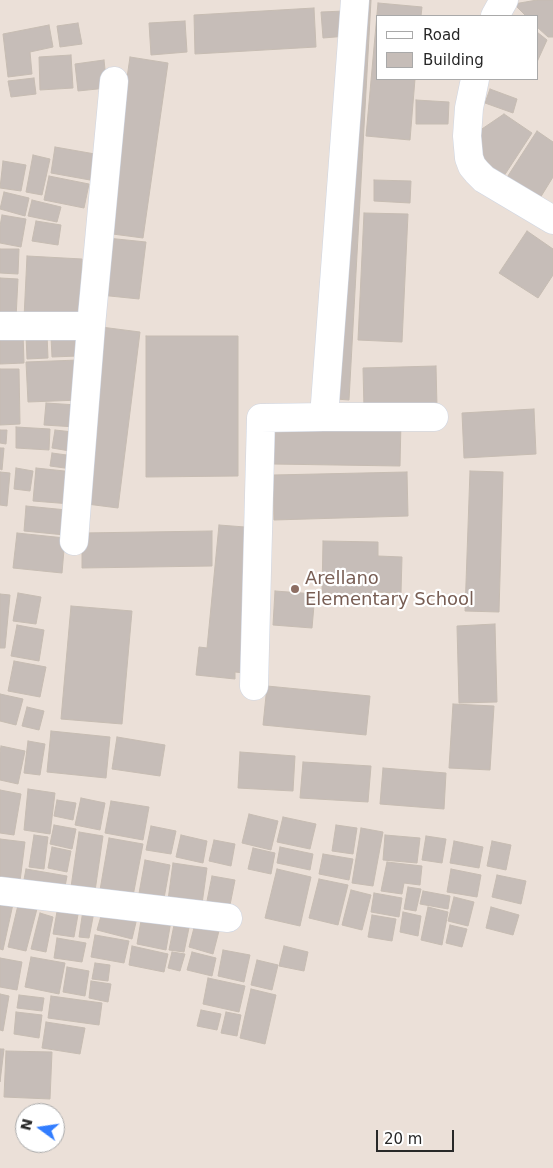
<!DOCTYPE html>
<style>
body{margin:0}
#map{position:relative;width:553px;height:1168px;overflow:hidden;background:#ebe0d8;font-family:"DejaVu Sans",sans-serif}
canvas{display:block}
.legend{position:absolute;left:376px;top:15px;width:162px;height:65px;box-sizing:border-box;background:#fff;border:1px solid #a9a9a9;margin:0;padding:6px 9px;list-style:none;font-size:15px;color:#282828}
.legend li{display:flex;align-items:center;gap:10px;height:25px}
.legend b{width:25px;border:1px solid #a9a9a9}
.north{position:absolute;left:15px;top:1103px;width:50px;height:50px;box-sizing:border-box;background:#fff;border:1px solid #a9a9a9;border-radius:50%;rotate:284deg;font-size:14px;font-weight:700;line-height:20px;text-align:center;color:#282828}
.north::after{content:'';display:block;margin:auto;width:18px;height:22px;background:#327dff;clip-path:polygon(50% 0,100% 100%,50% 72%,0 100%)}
.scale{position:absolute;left:376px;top:1130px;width:78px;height:22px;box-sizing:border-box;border:2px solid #282828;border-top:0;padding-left:6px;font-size:15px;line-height:18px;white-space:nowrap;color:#282828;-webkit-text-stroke:4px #fff;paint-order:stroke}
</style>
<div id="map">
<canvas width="553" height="1168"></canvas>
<ul class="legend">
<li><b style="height:6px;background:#fff"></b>Road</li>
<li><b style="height:14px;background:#c6bdb8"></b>Building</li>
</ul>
<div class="north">N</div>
<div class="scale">20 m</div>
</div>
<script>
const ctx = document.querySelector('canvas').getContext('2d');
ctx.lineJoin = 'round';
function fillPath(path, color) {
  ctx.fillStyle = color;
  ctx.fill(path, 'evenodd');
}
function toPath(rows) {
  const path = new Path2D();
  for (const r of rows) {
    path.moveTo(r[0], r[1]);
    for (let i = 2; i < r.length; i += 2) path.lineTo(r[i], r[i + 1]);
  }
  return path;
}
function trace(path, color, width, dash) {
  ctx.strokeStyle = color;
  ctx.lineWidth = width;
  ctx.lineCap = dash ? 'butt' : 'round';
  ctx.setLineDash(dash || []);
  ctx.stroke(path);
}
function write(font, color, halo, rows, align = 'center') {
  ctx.font = font + ' "DejaVu Sans",sans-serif';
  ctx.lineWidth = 4.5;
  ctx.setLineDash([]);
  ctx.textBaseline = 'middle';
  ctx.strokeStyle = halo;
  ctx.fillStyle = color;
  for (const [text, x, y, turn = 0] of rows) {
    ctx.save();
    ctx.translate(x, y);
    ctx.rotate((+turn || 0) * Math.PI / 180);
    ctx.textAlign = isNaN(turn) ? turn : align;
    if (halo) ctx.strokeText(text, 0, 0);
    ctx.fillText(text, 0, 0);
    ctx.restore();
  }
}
const building = toPath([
 [359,0,371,0,349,400,336,399,359,0],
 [537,0,553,0,553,37,548,37,537,27,537,16,526,16,514,4,537,0],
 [378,3,422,7,421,16,377,16,377,79,415,79,410,140,366,136,378,3],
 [314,8,316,47,195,54,194,15,314,8],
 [345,11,347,36,323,38,321,12,345,11],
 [185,21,187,52,151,55,149,23,185,21],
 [78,23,82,44,60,47,57,26,78,23],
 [49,25,53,47,30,52,32,74,8,77,3,34,49,25],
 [537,32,547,40,537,62,537,32],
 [71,55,73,88,40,90,39,57,71,55],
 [130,57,168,63,143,238,105,233,130,57],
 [104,60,107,88,78,91,75,64,104,60],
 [34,78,36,94,11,97,8,81,34,78],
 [490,89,517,99,513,113,485,103,490,89],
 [416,100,449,102,448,124,416,124,416,100],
 [504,114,532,133,502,179,474,160,473,135,504,114],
 [537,131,553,142,553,177,537,203,504,182,537,131],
 [55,147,95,154,90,180,51,173,55,147],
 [33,155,50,159,42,195,26,192,33,155],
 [3,161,26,165,21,191,0,188,3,161],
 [49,176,89,184,84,208,44,200,49,176],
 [374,180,411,181,410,203,374,201,374,180],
 [4,192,29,198,25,216,0,209,4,192],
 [32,200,61,207,57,222,28,216,32,200],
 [364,213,408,214,402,342,358,340,364,213],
 [2,215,26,219,21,247,0,243,0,226,2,215],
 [36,221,61,225,58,245,32,241,36,221],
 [527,231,553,249,553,275,538,298,499,273,527,231],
 [107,238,146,242,139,299,100,295,107,238],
 [0,249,19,249,18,274,0,273,0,249],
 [27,256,82,259,79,320,24,318,27,256],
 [0,278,18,279,16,318,0,318,0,278],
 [101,327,140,332,118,508,79,503,101,327],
 [23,332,24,363,0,364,0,333,23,332],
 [47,334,48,358,27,359,26,335,47,334],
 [77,336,78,356,52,357,51,337,77,336],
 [146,336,238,336,238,476,146,477,146,336],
 [78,360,80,400,28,402,26,362,78,360],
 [436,366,437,407,364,409,363,368,436,366],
 [0,369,19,369,20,424,0,425,0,369],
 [46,403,77,405,76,427,44,425,46,403],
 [534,409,536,454,464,458,462,413,534,409],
 [273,419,401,421,400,466,272,464,273,419],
 [16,427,50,429,49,450,16,448,16,427],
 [0,430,7,430,6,444,0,443,0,430],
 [55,430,73,432,70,451,52,448,55,430],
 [0,448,4,448,2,470,0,469,0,448],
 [52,453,74,456,72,469,50,466,52,453],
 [16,468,33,471,30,491,14,489,16,468],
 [36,468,74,472,71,504,33,501,36,468],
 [470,471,503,472,499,612,465,611,470,471],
 [0,472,10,473,7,506,0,505,0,472],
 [407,472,408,516,274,520,273,475,407,472],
 [26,506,67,510,65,535,24,531,26,506],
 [219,525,258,528,244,673,235,672,235,679,196,675,199,647,207,648,219,525],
 [212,531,212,566,82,568,82,533,212,531],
 [17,533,65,538,62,573,13,568,17,533],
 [323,541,378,542,378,556,402,557,401,593,377,592,377,595,322,593,323,541],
 [275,591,315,594,312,628,273,625,275,591],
 [18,593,41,597,36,624,13,621,18,593],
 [0,594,10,595,5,648,0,648,0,594],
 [71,606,132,611,122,724,61,719,71,606],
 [495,624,497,702,459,703,457,626,495,624],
 [17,625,44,630,39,661,11,656,17,625],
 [14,661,46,667,40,697,8,691,14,661],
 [267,686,370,696,366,735,263,725,267,686],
 [0,694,23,699,16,725,0,721,0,694],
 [453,704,494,706,490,770,449,768,453,704],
 [27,707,44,711,39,730,22,726,27,707],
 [51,731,110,737,106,778,47,772,51,731],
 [117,737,165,745,160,776,112,769,117,737],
 [28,741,45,744,40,775,24,773,28,741],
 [1,746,25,751,18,784,0,780,0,752,1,746],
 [240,752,295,756,293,791,238,788,240,752],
 [303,762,371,766,368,802,300,798,303,762],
 [383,768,446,773,444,809,380,804,383,768],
 [28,789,55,793,50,834,24,830,28,789],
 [0,790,21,794,14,835,0,833,0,790],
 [81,798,105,803,100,830,75,825,81,798],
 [57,800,76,803,73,820,54,816,57,800],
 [111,801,149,807,143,840,105,833,111,801],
 [249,814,278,821,271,850,242,843,249,814],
 [283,817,316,824,310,849,277,842,283,817],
 [54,825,76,829,72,849,50,844,54,825],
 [336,825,357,828,353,854,332,851,336,825],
 [151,826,176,831,171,854,146,850,151,826],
 [361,828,383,832,373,886,352,883,361,828],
 [79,832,103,836,95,891,71,887,79,832],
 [34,835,48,837,44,869,29,867,34,835],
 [181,835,207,841,203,863,176,857,181,835],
 [385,835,420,838,417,863,383,860,385,835],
 [426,836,446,839,442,863,422,860,426,836],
 [109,838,143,844,133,896,100,890,109,838],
 [0,839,25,842,20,881,0,878,0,839],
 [214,840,235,844,231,866,209,861,214,840],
 [454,841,483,847,479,868,450,863,454,841],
 [492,841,511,845,506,870,487,866,492,841],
 [52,847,71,851,67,872,48,868,52,847],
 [280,847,313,854,310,870,277,863,280,847],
 [253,848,275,853,271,874,248,869,253,848],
 [323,854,353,859,349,880,319,874,323,854],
 [145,860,170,865,163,904,138,899,145,860],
 [387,862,422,866,420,885,404,883,402,894,381,891,387,862],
 [173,863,207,868,202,904,168,900,173,863],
 [26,869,67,876,64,892,23,885,26,869],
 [277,869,311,877,300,926,265,918,277,869],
 [451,869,481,875,477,897,447,892,451,869],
 [497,875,526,881,521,904,492,897,497,875],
 [212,876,235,880,229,910,206,906,212,876],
 [319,879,348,885,338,925,309,918,319,879],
 [408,887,421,889,416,911,404,909,408,887],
 [351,890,371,895,362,930,342,925,351,890],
 [423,891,450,896,448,909,420,904,423,891],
 [374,893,402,898,399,917,371,912,374,893],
 [454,897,474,902,468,926,448,921,454,897],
 [0,901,13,904,3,950,0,949,0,901],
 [19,901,38,905,26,951,8,947,19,901],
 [58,906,79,909,74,937,53,934,58,906],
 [428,907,448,912,442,945,421,940,428,907],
 [491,907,519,915,513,935,486,928,491,907],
 [103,909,137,918,132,939,97,930,103,909],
 [83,910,94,912,89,938,79,937,83,910],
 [403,912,421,916,418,936,400,932,403,912],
 [40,913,53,917,46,952,31,949,40,913],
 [142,915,171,921,166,950,137,944,142,915],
 [372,915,396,919,392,941,368,937,372,915],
 [175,920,190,923,184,952,169,950,175,920],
 [196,920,220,927,213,954,189,947,196,920],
 [450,925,467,929,462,947,446,943,450,925],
 [95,935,129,941,124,963,91,957,95,935],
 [57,938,86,943,82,962,54,958,57,938],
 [132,946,168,954,164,972,129,965,132,946],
 [284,946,308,952,304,971,279,966,284,946],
 [223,950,250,955,244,982,218,976,223,950],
 [172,952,185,954,180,971,168,968,172,952],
 [192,952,216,958,212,976,187,970,192,952],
 [31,957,65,963,59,994,25,987,31,957],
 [0,958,22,962,17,990,0,987,0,958],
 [257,960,278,965,272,990,251,985,257,960],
 [95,963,110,965,108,981,92,979,95,963],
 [67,967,89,971,85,996,63,992,67,967],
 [208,978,245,986,239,1012,203,1004,208,978],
 [91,981,111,984,108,1002,89,998,91,981],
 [251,989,276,995,265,1044,240,1038,251,989],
 [0,994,9,996,3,1031,0,1030,0,994],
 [19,995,44,998,42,1011,17,1008,19,995],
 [51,996,102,1003,99,1025,48,1018,51,996],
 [201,1010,221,1014,217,1030,197,1026,201,1010],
 [16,1012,42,1015,39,1038,14,1034,16,1012],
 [226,1012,241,1015,237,1036,221,1033,226,1012],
 [46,1022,85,1028,80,1054,42,1048,46,1022],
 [0,1049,4,1049,0,1082,0,1049],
 [6,1051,52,1052,50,1099,4,1097,6,1051]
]);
fillPath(building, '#c6bdb8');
trace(building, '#c6bcb2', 1);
const minor = toPath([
 [495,16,504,0],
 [475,79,469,108,467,136,469,158,472,166,477,172,484,179,553,220],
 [0,326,91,326],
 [324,417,355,0],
 [74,541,91,326,114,81],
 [254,686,261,418,324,417,434,417],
 [0,891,228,918]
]);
trace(minor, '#ced5e2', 29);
trace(minor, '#fff', 28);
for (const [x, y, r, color] of [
 [295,589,5,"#8d6e63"]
]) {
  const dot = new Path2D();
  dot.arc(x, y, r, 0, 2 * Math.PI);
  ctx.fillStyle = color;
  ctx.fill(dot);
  trace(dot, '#fff', 2);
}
write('18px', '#785e54', '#fff', [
 ["Arellano",305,579],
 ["Elementary School",305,600]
], 'left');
</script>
